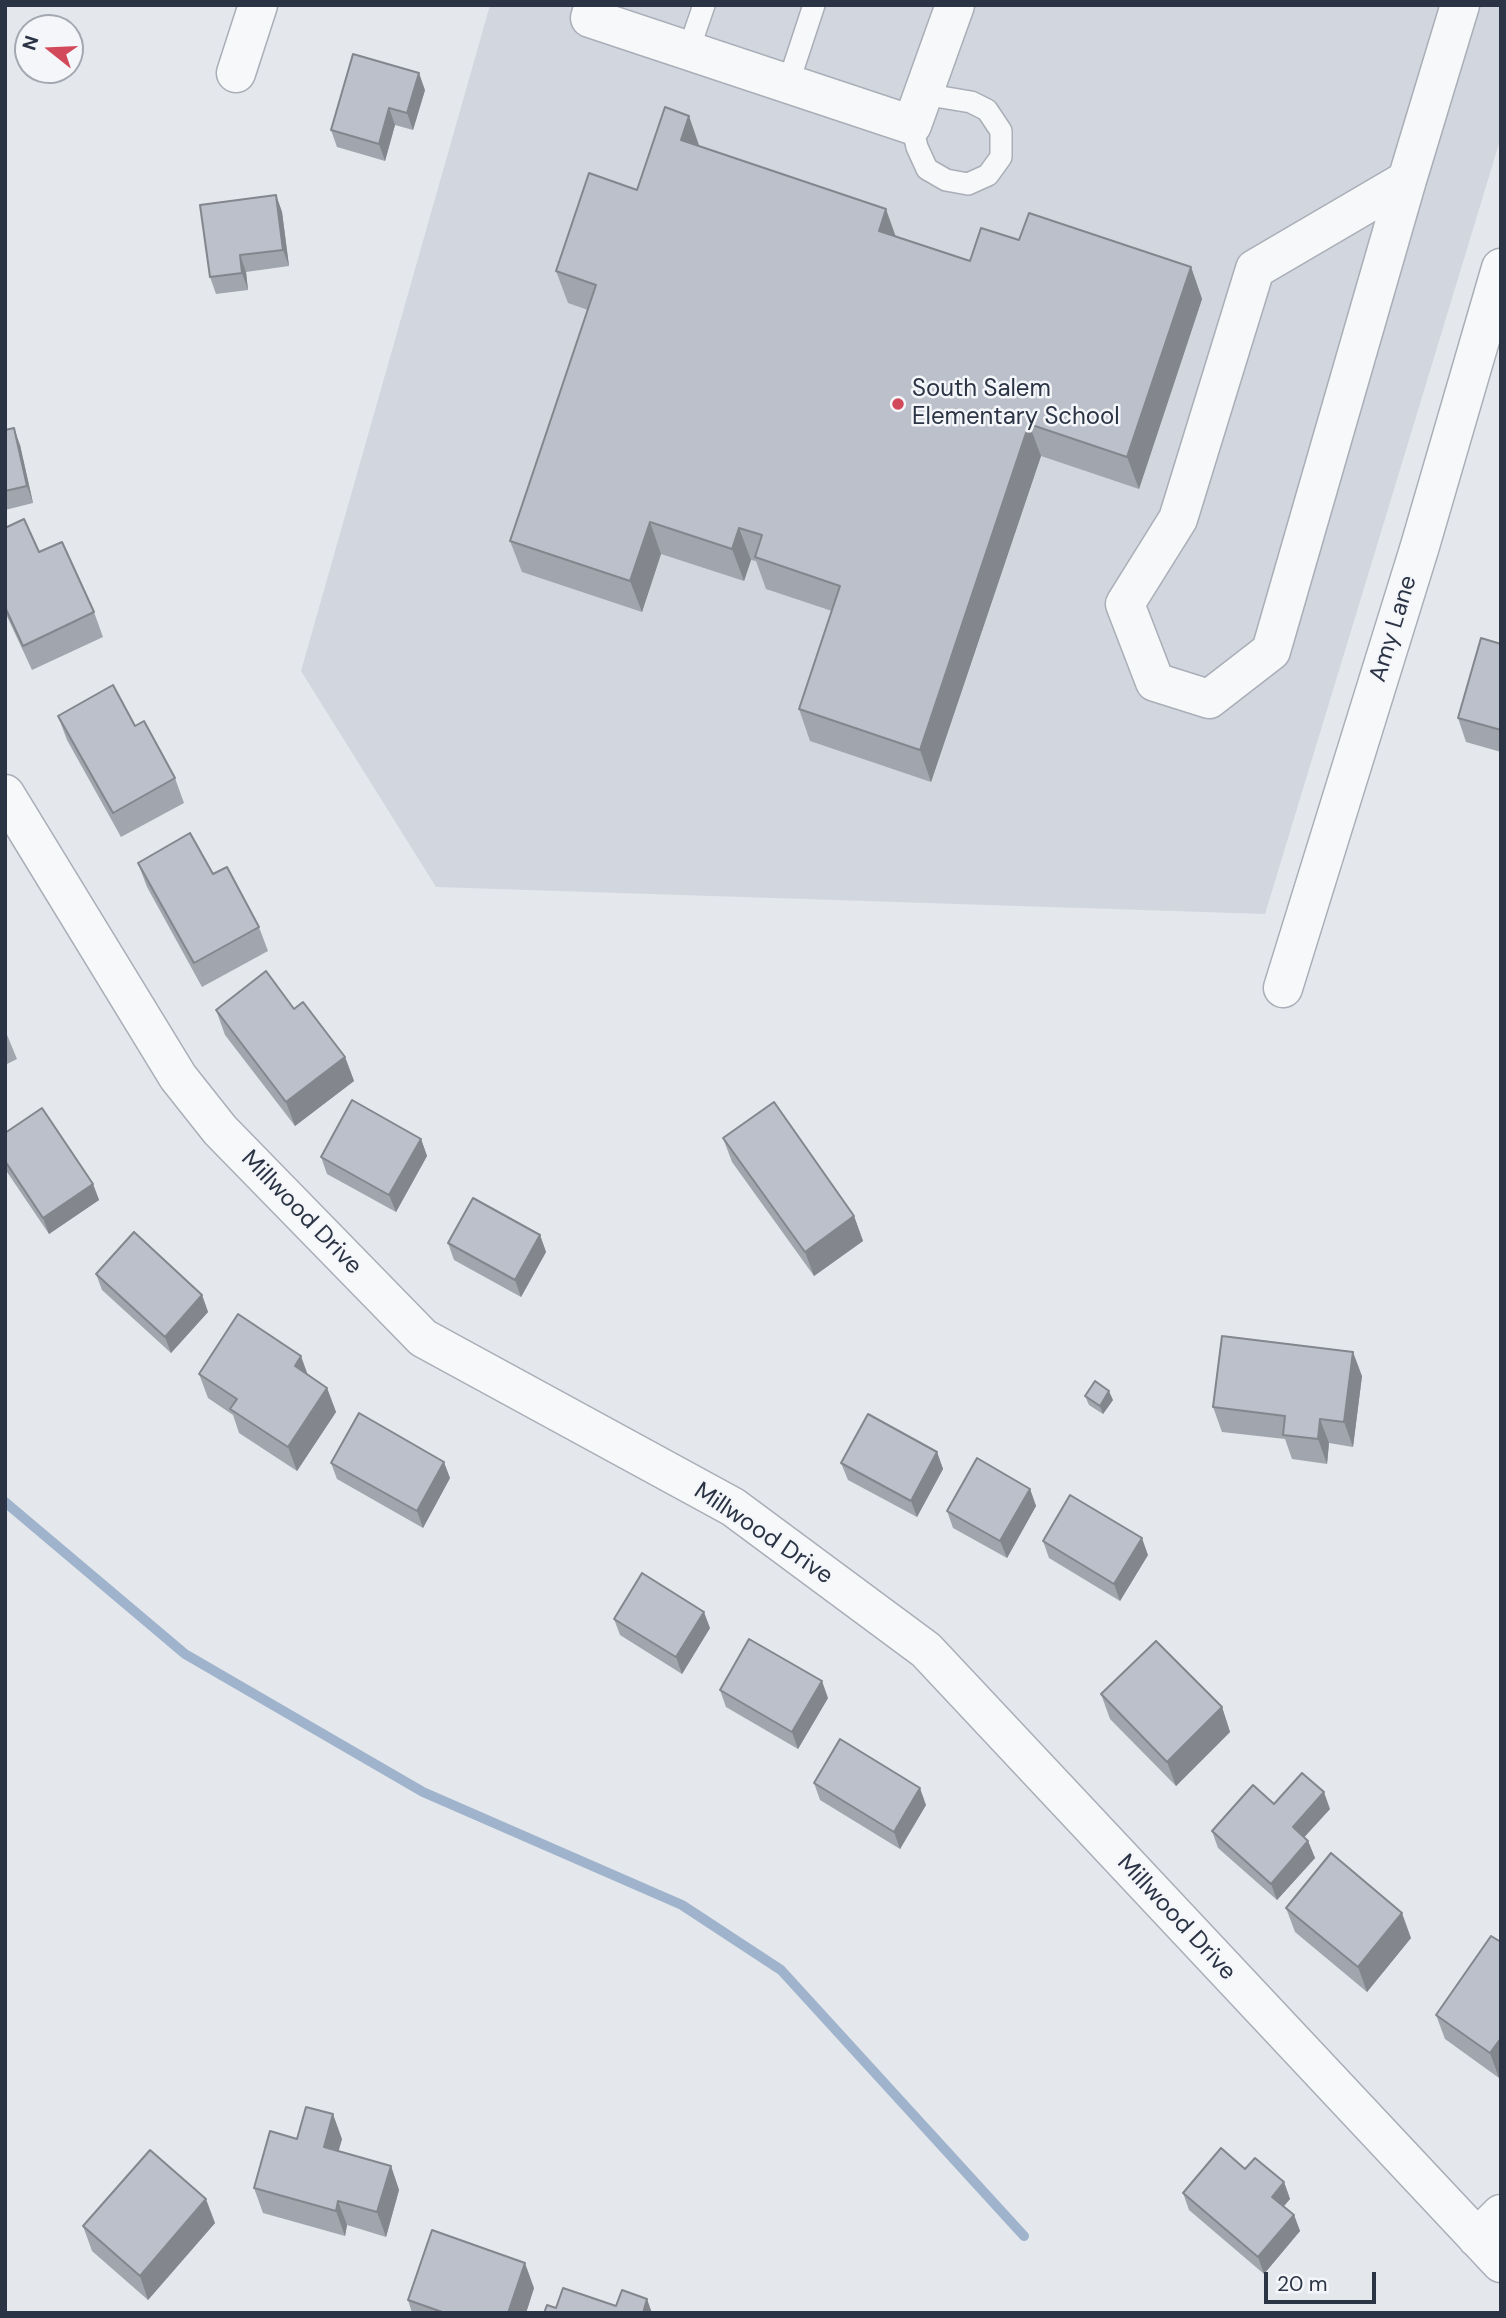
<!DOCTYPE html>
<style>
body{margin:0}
#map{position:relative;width:1506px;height:2318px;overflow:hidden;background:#e4e7ec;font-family:"DM Sans",sans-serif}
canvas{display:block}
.frame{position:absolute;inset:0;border:7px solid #2b3445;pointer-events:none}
.north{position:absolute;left:14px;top:14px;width:70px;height:70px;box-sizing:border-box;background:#f4f6f9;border:2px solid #a4a8b1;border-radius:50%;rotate:288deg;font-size:19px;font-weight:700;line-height:28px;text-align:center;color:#2b3445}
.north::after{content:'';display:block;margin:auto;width:24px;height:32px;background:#d1495b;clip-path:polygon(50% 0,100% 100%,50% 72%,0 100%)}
.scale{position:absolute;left:1264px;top:2272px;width:112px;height:32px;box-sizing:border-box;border:4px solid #2b3445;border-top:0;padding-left:9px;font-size:21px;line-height:24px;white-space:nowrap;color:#2b3445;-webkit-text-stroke:5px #f4f6f9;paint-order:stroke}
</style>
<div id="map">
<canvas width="1506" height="2318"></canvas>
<div class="frame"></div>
<div class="north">N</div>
<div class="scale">20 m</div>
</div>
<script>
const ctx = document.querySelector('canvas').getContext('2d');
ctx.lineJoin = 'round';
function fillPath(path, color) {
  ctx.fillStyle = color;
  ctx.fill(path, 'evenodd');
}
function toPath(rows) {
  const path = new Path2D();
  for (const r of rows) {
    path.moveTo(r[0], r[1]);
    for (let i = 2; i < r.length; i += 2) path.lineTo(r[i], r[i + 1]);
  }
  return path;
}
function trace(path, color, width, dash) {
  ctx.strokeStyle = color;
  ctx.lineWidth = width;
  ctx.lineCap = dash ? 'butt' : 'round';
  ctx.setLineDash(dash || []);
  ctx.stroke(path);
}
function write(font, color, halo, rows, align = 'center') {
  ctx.font = font + ' "DM Sans",sans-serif';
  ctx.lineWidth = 5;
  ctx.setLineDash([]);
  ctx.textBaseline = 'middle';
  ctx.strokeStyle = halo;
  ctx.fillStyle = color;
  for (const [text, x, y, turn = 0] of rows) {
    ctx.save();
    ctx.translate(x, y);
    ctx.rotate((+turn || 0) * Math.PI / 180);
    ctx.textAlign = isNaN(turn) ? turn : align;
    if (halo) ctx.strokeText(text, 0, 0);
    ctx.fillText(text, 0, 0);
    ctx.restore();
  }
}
fillPath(toPath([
 [490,5,1501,5,1501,137,1265,914,436,887,301,671]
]), '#d2d6de');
trace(toPath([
 [5,1502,185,1654,423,1792,682,1905,781,1970,1024,2236]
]), '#9fb4cc', 10);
const lane = toPath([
 [688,52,704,5],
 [788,84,814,5],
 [912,125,917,147,927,169,946,180,968,184,988,175,1001,157,1001,131,987,110,971,102,923,94]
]);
const street = toPath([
 [594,5,590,18,912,125,955,5],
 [236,73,258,5],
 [1407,180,1255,269,1178,519,1125,604,1155,682,1209,699,1271,651,1407,180,1460,5],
 [5,794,178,1077,220,1130,423,1338,733,1507,926,1650,1501,2263],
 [1283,988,1420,546,1501,268],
 [1477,2238,1501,2214]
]);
trace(lane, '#a9aeb7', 24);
trace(street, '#a9aeb7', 41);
trace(lane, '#f7f8fa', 21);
trace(street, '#f7f8fa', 38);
fillPath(toPath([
 [425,90,413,130,395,125,385,161,337,147,331,130],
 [700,146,896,236,970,261,1019,240,1191,267,1202,299,1139,489,1041,456,931,782,810,741,799,709,832,611,766,589,756,561,751,560,744,581,661,554,642,612,522,572,510,541,588,310,568,303,556,271,637,190],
 [276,195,282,212,289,266,246,272,248,290,216,294,210,277],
 [5,430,20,445,33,503,5,510],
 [5,528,39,552,94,612,103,637,32,670,5,612],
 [1501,644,1501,752,1466,742,1458,718],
 [58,716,135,726,175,778,184,803,121,837,67,740],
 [138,863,259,927,268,951,202,987,147,887],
 [294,1009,345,1057,354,1081,295,1126,225,1035,216,1010],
 [5,1030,17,1059,5,1065],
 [5,1133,93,1184,99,1200,49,1234,5,1169],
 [723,1138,854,1216,863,1241,814,1276,732,1162],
 [421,1139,427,1156,396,1212,327,1174,321,1157],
 [540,1235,546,1252,521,1297,454,1260,448,1243],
 [96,1274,202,1295,208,1312,171,1353,102,1290],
 [199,1374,308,1375,327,1388,336,1412,297,1471,239,1433,233,1415,208,1398],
 [1362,1376,1353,1447,1329,1443,1327,1464,1292,1459,1285,1439,1222,1432,1213,1407],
 [1085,1396,1113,1400,1103,1414,1089,1405],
 [937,1452,943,1469,917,1517,848,1480,841,1463],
 [331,1463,450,1478,423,1528,337,1479],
 [1030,1489,1036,1506,1007,1558,953,1528,947,1511],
 [1043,1541,1148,1555,1120,1601,1049,1558],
 [614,1619,710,1628,682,1674,620,1635],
 [720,1690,828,1698,798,1749,726,1707],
 [1101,1694,1222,1707,1230,1732,1176,1786,1110,1719],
 [814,1783,926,1805,900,1849,820,1800],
 [1274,1804,1330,1809,1304,1837,1308,1841,1315,1858,1277,1900,1218,1848,1212,1831],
 [1286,1908,1411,1938,1367,1992,1295,1932],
 [1491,1936,1499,2078,1445,2039,1436,2015],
 [297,2139,342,2139,338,2151,391,2166,399,2190,386,2237,347,2225,345,2236,263,2213,254,2188],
 [1245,2169,1284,2182,1290,2199,1284,2206,1294,2215,1300,2231,1264,2274,1189,2210,1183,2193],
 [215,2223,148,2300,92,2251,83,2226],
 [534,2288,526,2313,412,2313,408,2300]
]), '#a1a5ae');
fillPath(toPath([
 [419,73,425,90,413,130,407,113],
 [389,108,395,125,385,161,379,144],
 [689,116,700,148,681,140],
 [276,195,282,212,289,266,283,250],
 [886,209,897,240,879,231],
 [240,255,246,272,248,290,242,273],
 [1191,267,1202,299,1139,489,1127,457],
 [1029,424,1041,456,931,782,920,750],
 [14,428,20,445,33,503,27,486],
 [650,522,661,554,642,612,630,581],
 [739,528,751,560,744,581,732,549],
 [345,1057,354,1081,295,1126,286,1102],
 [421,1139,427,1156,396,1212,389,1195],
 [93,1184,99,1200,49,1234,43,1218],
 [854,1216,863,1241,814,1276,805,1252],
 [540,1235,546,1252,521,1297,515,1280],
 [202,1295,208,1312,171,1353,165,1337],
 [1353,1352,1362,1376,1353,1447,1344,1422],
 [301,1356,310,1381,295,1366],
 [327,1388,336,1412,297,1471,288,1447],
 [1109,1391,1113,1400,1103,1414,1100,1406],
 [1320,1419,1329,1443,1327,1464,1318,1439],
 [937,1452,943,1469,917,1517,911,1501],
 [444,1462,450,1478,423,1528,417,1511],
 [1030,1489,1036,1506,1007,1558,1000,1541],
 [1142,1538,1148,1555,1120,1601,1114,1584],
 [704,1612,710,1628,682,1674,676,1657],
 [822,1681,828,1698,798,1749,792,1732],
 [1222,1707,1230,1732,1176,1786,1167,1762],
 [920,1788,926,1805,900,1849,894,1832],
 [1324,1792,1330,1809,1299,1843,1293,1827],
 [1308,1841,1315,1858,1277,1900,1271,1884],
 [1402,1913,1411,1938,1367,1992,1358,1967],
 [1501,2038,1501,2075,1499,2078,1490,2053],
 [333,2114,342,2139,333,2171,324,2147],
 [391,2166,399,2190,386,2237,377,2212],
 [1284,2182,1290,2199,1278,2213,1272,2197],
 [206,2199,215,2223,148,2300,140,2276],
 [338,2201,347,2225,345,2236,336,2211],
 [1294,2215,1300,2231,1264,2274,1258,2257],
 [525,2263,534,2288,526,2313,508,2313],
 [647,2299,652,2313,643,2313]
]), '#83868d');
const building = toPath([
 [353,54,419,73,407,113,389,108,379,144,331,130,353,54],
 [665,107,689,116,681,140,886,209,879,231,970,261,981,228,1019,240,1029,213,1191,267,1127,457,1029,424,920,750,799,709,840,586,755,557,762,535,739,528,732,549,650,522,630,581,510,541,596,285,556,271,589,173,637,190,665,107],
 [276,195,283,250,240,255,242,273,210,277,200,205,276,195],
 [14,428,27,486,5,491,5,430,14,428],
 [24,519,39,552,62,542,94,612,23,646,5,607,5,528,24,519],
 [1481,638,1501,644,1501,730,1458,718,1481,638],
 [113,685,135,726,144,721,175,778,113,813,58,716,113,685],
 [190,833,213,874,227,867,259,927,194,963,138,863,190,833],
 [266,971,294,1009,303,1002,345,1057,286,1102,216,1010,266,971],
 [352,1100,421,1139,389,1195,321,1157,352,1100],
 [774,1102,854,1216,805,1252,723,1138,774,1102],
 [42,1108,93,1184,43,1218,5,1161,5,1133,42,1108],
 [473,1198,540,1235,515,1280,448,1243,473,1198],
 [134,1232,202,1295,165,1337,96,1274,134,1232],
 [238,1314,301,1356,295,1366,327,1388,288,1447,230,1409,237,1399,199,1374,238,1314],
 [1222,1336,1353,1352,1344,1422,1320,1419,1318,1439,1283,1435,1285,1416,1213,1407,1222,1336],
 [1095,1381,1109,1391,1100,1406,1085,1396,1095,1381],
 [359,1413,444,1462,417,1511,331,1463,359,1413],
 [868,1414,937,1452,911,1501,841,1463,868,1414],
 [977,1458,1030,1489,1000,1541,947,1511,977,1458],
 [1070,1495,1142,1538,1114,1584,1043,1541,1070,1495],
 [642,1573,704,1612,676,1657,614,1619,642,1573],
 [749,1639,822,1681,792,1732,720,1690,749,1639],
 [1156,1641,1222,1707,1167,1762,1101,1694,1156,1641],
 [840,1739,920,1788,894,1832,814,1783,840,1739],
 [1302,1773,1324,1792,1293,1827,1308,1841,1271,1884,1212,1831,1253,1785,1274,1804,1302,1773],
 [1331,1853,1402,1913,1358,1967,1286,1908,1331,1853],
 [1491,1936,1501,1942,1501,2038,1490,2053,1436,2015,1491,1936],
 [306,2107,333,2114,324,2147,391,2166,377,2212,338,2201,336,2211,254,2188,270,2131,297,2139,306,2107],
 [1221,2148,1245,2169,1255,2158,1284,2182,1272,2197,1294,2215,1258,2257,1183,2193,1221,2148],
 [150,2150,206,2199,140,2276,83,2226,150,2150],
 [432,2230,525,2263,508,2313,445,2313,408,2300,432,2230],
 [563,2288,616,2306,622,2290,647,2299,643,2313,544,2313,547,2305,556,2308,563,2288]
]);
fillPath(building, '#bbc0ca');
trace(building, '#83868d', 2);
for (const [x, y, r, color] of [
 [898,404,7,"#d1495b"]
]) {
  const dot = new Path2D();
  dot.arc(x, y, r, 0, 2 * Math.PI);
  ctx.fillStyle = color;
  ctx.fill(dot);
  trace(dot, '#f4f6f9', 2.5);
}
write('24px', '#2b3445', '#f4f6f9', [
 ["South Salem",912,390],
 ["Elementary School",912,418]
], 'left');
write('24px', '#2b3445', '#f4f6f9', [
 ["Amy Lane",1394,629,-73],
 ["Millwood Drive",301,1213,46],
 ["Millwood Drive",763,1534,34],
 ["Millwood Drive",1176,1918,47]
]);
</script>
